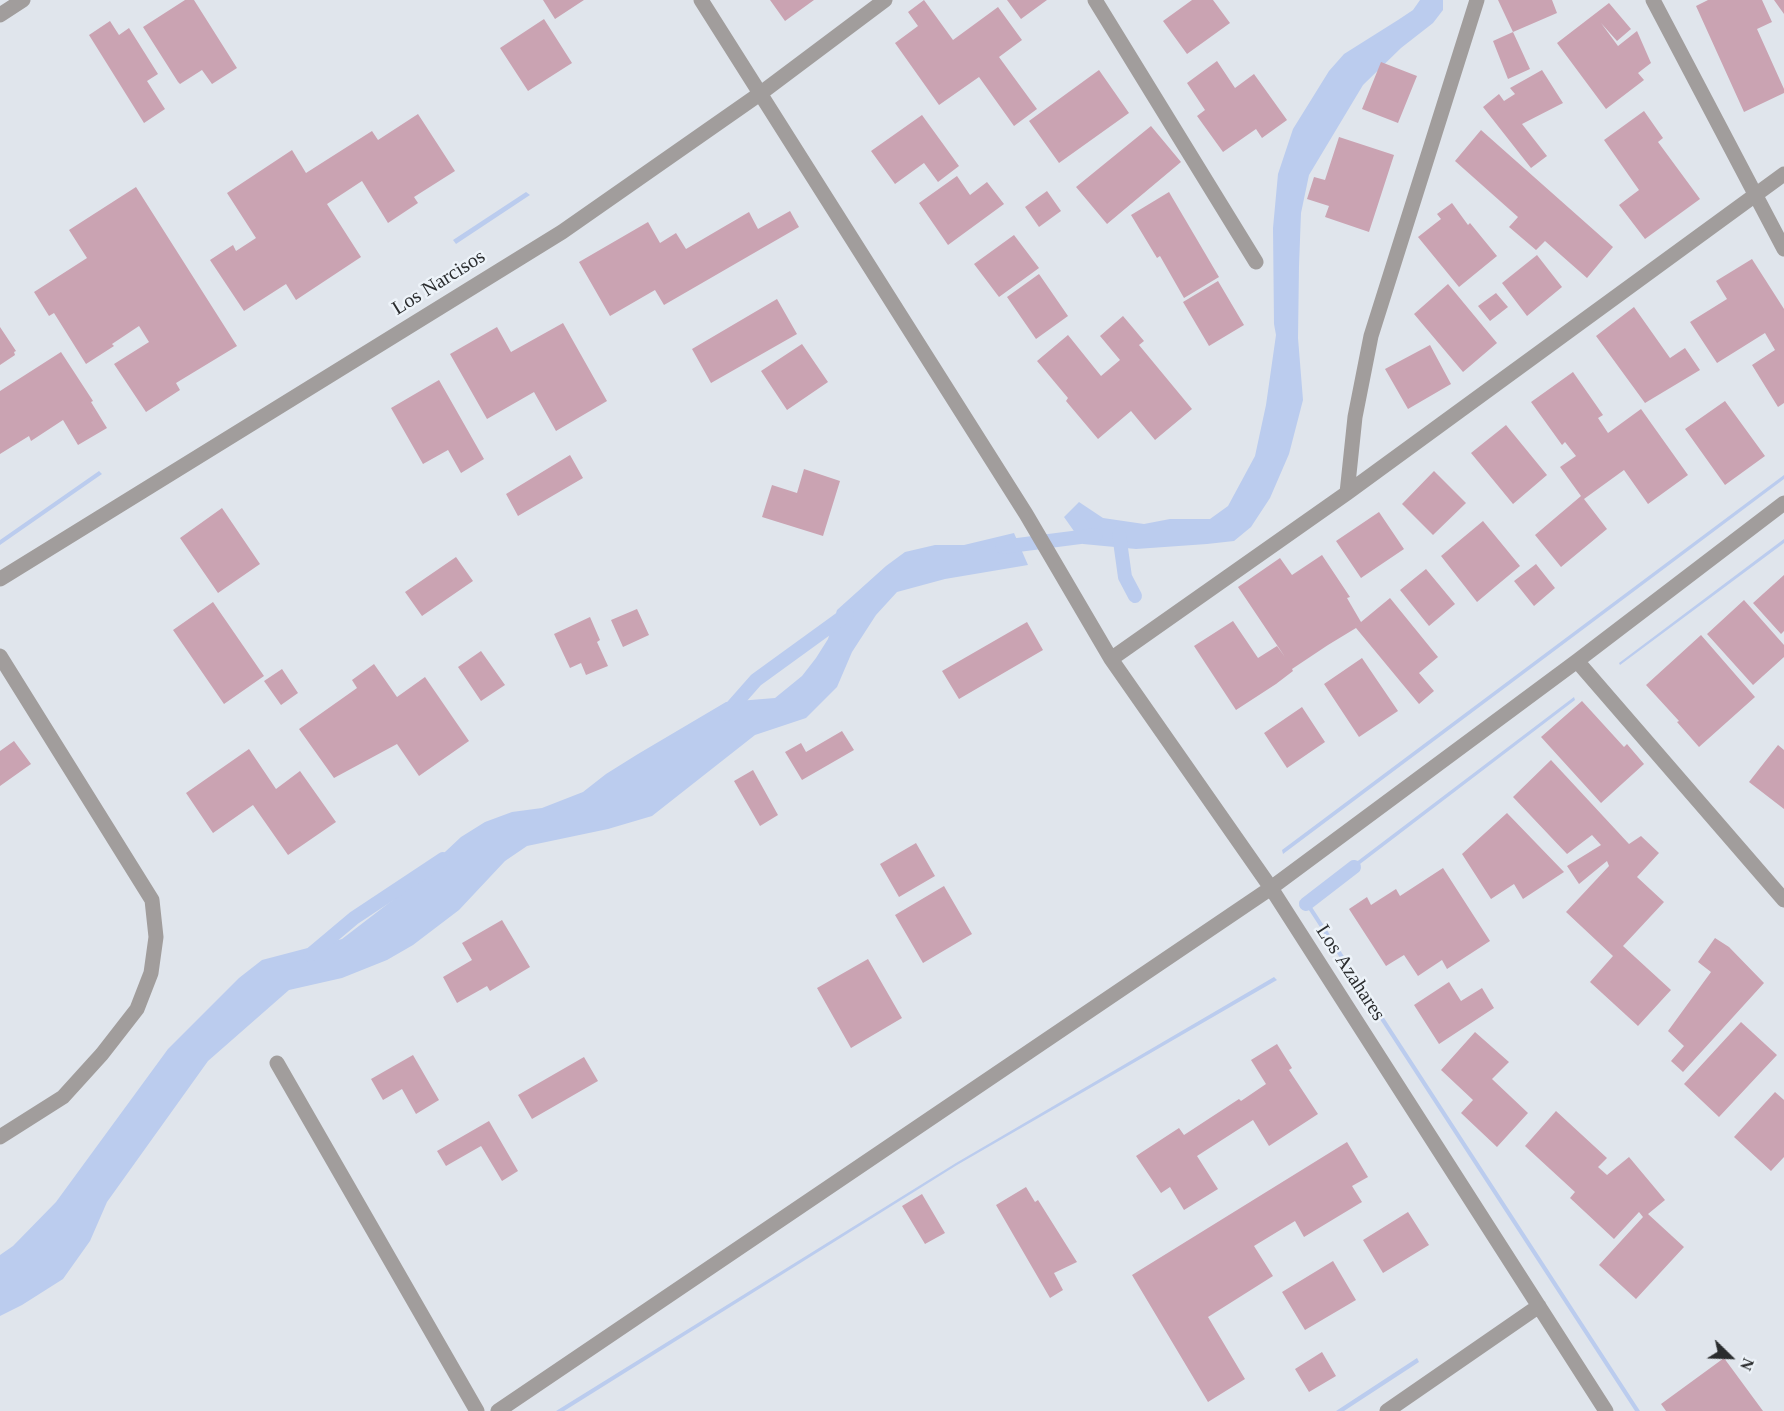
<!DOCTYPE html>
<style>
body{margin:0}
#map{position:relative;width:1784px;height:1411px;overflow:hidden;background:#e0e5ec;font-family:Georgia,serif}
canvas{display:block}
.north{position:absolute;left:1700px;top:1327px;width:60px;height:60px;-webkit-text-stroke:4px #edf3f9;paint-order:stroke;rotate:113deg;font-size:16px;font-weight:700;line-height:24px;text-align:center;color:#2a2c2e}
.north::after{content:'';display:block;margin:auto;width:21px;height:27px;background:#2a2c2e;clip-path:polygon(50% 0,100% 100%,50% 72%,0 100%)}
</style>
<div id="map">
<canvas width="1784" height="1411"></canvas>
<div class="north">N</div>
</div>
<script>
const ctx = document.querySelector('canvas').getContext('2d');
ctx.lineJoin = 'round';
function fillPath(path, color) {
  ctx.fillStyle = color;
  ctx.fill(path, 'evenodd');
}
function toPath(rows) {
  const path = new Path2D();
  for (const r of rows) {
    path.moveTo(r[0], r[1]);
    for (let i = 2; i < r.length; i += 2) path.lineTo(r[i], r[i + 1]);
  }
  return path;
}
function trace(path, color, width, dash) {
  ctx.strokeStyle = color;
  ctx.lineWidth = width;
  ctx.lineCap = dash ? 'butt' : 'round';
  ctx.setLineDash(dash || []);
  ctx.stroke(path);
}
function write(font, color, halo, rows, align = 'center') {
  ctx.font = font + ' Georgia,serif';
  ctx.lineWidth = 5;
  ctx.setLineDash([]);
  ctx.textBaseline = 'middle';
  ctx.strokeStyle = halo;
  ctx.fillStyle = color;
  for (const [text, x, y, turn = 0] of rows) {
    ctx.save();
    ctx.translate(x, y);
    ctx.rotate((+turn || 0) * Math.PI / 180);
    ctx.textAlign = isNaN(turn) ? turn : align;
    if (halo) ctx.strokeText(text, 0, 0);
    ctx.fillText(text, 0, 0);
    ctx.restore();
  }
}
fillPath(toPath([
 [1420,0,1443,0,1443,10,1433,23,1401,48,1363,85,1309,175,1301,213,1299,266,1298,338,1303,400,1289,454,1270,498,1251,527,1234,541,1207,544,1136,549,1083,544,1064,517,1079,502,1103,518,1144,524,1170,519,1210,519,1228,506,1255,456,1266,405,1276,335,1274,324,1273,228,1278,174,1293,129,1329,71,1344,54,1398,20,1413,10],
 [526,192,530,195,456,244,453,240],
 [99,471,102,474,0,545,0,540],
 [1784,475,1784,479,1283,854,1282,850],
 [1014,533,1028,565,945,579,897,592,876,615,852,652,837,687,806,718,755,735,652,816,608,829,527,846,505,861,459,910,413,945,387,960,342,978,289,990,208,1061,107,1202,90,1241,63,1279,22,1305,0,1316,0,1255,13,1246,56,1202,168,1049,239,978,262,960,342,939,398,896,461,837,485,822,512,812,542,808,583,792,606,774,638,754,726,702,775,698,802,676,816,658,828,639,837,610,886,566,905,552,935,545,964,545],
 [1784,539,1784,543,1620,665,1619,663],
 [1574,697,1575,700,1339,880,1338,876],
 [1306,898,1640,1411,1635,1411,1303,901],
 [1274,977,1277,980,957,1165,564,1411,556,1411,956,1163],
 [1417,1358,1419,1362,1344,1411,1336,1411]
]), '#bce');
trace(toPath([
 [1119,534,1125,577,1135,596],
 [1002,547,1096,535],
 [726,714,756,680,847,614],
 [1306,904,1354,867],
 [310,955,354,918,443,859]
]), '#bce', 14);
fillPath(toPath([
 [185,0,194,0,237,68,212,84,202,70,180,84,178,82,143,27],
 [543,0,584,0,555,19],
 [770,0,814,0,785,21],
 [924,0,953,40,998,7,1022,40,999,57,1037,109,1014,126,979,77,939,105,895,43,918,26,908,12],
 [1007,0,1047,0,1021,19],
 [1192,0,1213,0,1230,23,1187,54,1163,21],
 [1498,0,1552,0,1557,13,1513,32],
 [1708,0,1762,0,1772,22,1757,29,1784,89,1784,93,1744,112,1696,6],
 [1774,0,1784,0,1784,14],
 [1609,3,1631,29,1617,41,1601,23,1618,46,1637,31,1651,63,1638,73,1644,80,1606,109,1557,43],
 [544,19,572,63,528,91,500,48],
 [110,21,119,35,129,28,158,74,147,81,165,109,144,123,89,35],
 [1513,32,1530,69,1508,79,1493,41],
 [1217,61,1235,88,1254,74,1287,120,1262,138,1256,129,1223,152,1197,116,1205,110,1187,83],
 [1381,62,1417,76,1398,123,1362,109],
 [1099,70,1129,113,1059,163,1029,121],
 [1542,70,1563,103,1522,124,1547,156,1531,168,1483,107,1499,94,1504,101,1515,94,1510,88],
 [1644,111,1663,138,1658,142,1700,199,1645,239,1619,205,1639,190,1604,140],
 [418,114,455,171,414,197,418,203,388,223,362,181,327,204,361,257,296,300,286,284,244,311,210,260,233,245,236,251,256,238,227,193,292,150,306,173,372,131,378,140],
 [922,115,959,166,938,182,924,163,895,184,871,151],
 [1151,126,1181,162,1107,224,1076,187],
 [1481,130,1613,247,1587,278,1545,241,1536,250,1509,227,1518,217,1455,161],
 [1339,137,1394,155,1369,232,1325,217,1329,206,1307,199,1314,177,1325,180],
 [957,176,970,195,987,182,1004,204,948,245,919,203],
 [136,187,237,346,176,383,180,390,146,412,114,364,149,342,139,326,112,344,114,346,86,364,54,313,49,316,34,292,87,258,69,230],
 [1047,191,1061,211,1039,227,1025,207],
 [1169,192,1219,277,1184,298,1160,256,1157,258,1131,215],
 [1452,203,1468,225,1470,223,1497,256,1459,287,1418,237,1441,219,1437,214],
 [790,211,799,227,664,305,655,290,610,316,579,262,648,222,660,243,676,233,686,249,749,212,758,229],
 [1014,235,1039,268,999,297,974,264],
 [1537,255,1562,287,1527,316,1502,283],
 [1752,259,1784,309,1784,403,1778,407,1752,365,1775,350,1765,333,1717,363,1690,322,1727,299,1716,281],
 [1039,274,1068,316,1036,339,1007,297],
 [1218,281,1244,325,1209,346,1183,302],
 [1448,284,1497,343,1463,372,1414,314],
 [1496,293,1508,307,1490,321,1478,306],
 [777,299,797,334,711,383,692,349],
 [1634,307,1670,358,1685,348,1700,370,1645,403,1596,336],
 [1123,316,1144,341,1139,345,1192,409,1155,440,1131,411,1098,439,1066,401,1068,398,1037,361,1068,335,1101,376,1120,360,1100,336],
 [563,323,607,401,556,431,534,392,487,419,450,354,497,327,511,352],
 [0,327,16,351,14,352,15,355,0,365],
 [802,344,828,382,787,410,761,371],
 [1430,345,1451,384,1408,409,1385,369],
 [61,352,93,401,91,402,107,428,78,445,63,420,31,441,29,436,0,454,0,391],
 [1573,372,1603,415,1598,418,1608,433,1641,409,1688,475,1648,504,1624,470,1584,499,1607,529,1561,567,1535,535,1581,496,1560,467,1576,456,1565,442,1562,445,1531,402],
 [439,380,484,459,461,473,448,450,423,464,391,408],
 [1725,401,1765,456,1725,485,1685,429],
 [1506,425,1547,475,1513,504,1471,453],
 [570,455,583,478,518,516,506,494],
 [804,469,840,481,823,536,762,517,772,485,797,493],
 [1434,471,1466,503,1433,535,1402,504],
 [222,508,260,564,218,593,180,538],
 [1379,512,1404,549,1361,578,1336,541],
 [1483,521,1520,566,1477,602,1441,556],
 [1322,555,1350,597,1347,598,1361,622,1390,598,1438,657,1419,673,1434,691,1419,704,1356,628,1328,645,1292,669,1293,671,1276,684,1236,710,1194,646,1233,621,1258,658,1277,646,1285,657,1238,587,1280,558,1292,575],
 [456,557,473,581,422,616,405,592],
 [1536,564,1555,588,1534,606,1514,581],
 [1426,569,1455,604,1429,626,1400,590],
 [1784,575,1784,631,1781,634,1753,603],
 [1744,600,1784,645,1784,657,1753,685,1707,634],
 [213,602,264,676,224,704,173,630],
 [637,609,649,635,623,647,611,620],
 [590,617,600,640,597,642,608,666,586,675,581,663,570,668,554,634],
 [1027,622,1043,650,959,699,942,671],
 [1701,635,1755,697,1699,747,1677,722,1679,721,1646,685],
 [481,651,505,685,481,701,458,667],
 [1362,658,1398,711,1359,737,1324,684],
 [374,664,397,697,425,677,469,741,419,776,397,744,334,778,299,729,357,688,352,680],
 [282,669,298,693,281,705,264,681],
 [1582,701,1624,747,1627,744,1644,764,1601,803,1541,737],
 [1302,707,1325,742,1287,768,1264,733],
 [842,731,854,750,802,780,785,752,801,743,806,752],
 [14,741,31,764,0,786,0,751],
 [1778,745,1784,750,1784,809,1749,782],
 [249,749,276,789,300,771,336,822,288,855,253,805,213,833,186,793],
 [1551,760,1629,844,1641,836,1659,853,1637,877,1664,902,1623,946,1671,990,1638,1026,1590,982,1613,956,1566,912,1609,866,1607,861,1579,884,1567,866,1601,845,1592,835,1567,854,1513,797],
 [753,770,778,815,760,826,734,781],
 [1507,813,1564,872,1523,899,1514,884,1491,899,1462,854],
 [916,843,935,876,899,897,880,864],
 [1443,868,1490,941,1447,969,1442,960,1418,976,1404,955,1386,966,1349,909,1367,897,1371,905,1396,889,1400,896],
 [944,886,972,934,923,963,895,915],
 [502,920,530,967,490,991,487,986,457,1003,443,977,472,960,462,943],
 [1715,938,1729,947,1764,983,1683,1072,1671,1061,1684,1046,1668,1031,1711,972,1698,962],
 [868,959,902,1018,851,1048,817,988],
 [1449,982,1461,1001,1482,988,1494,1008,1439,1044,1414,1005],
 [1741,1022,1777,1055,1719,1117,1684,1084],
 [1475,1032,1509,1062,1492,1079,1528,1113,1497,1147,1461,1113,1473,1100,1441,1070],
 [1277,1044,1292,1068,1289,1070,1318,1114,1269,1146,1253,1120,1197,1156,1218,1189,1184,1210,1170,1187,1161,1193,1136,1156,1179,1128,1184,1135,1239,1099,1241,1101,1266,1084,1251,1060],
 [413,1055,439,1100,416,1114,402,1089,383,1100,371,1079],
 [584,1057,598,1081,532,1119,518,1095],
 [1775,1092,1784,1100,1784,1157,1771,1171,1734,1137],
 [1556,1111,1607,1158,1598,1167,1607,1175,1629,1157,1665,1200,1648,1214,1684,1247,1636,1299,1599,1265,1643,1217,1639,1212,1614,1239,1570,1198,1575,1192,1525,1146],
 [489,1121,518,1171,502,1181,481,1146,446,1166,437,1151],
 [1347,1142,1368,1177,1352,1186,1362,1202,1304,1237,1295,1221,1254,1246,1273,1276,1208,1317,1245,1379,1208,1402,1132,1275],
 [1026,1187,1035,1202,1038,1200,1077,1262,1054,1273,1063,1290,1050,1298,996,1205],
 [922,1194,945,1233,925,1244,902,1206],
 [1408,1212,1429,1245,1383,1273,1363,1240],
 [1333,1261,1356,1300,1305,1330,1282,1292],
 [1322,1352,1336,1376,1309,1392,1295,1369],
 [1724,1358,1763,1411,1666,1411,1661,1404]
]), '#caa3b2');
trace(toPath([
 [701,0,1026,514,1111,659,1271,888,1606,1411],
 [1095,0,1256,262],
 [1653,0,1784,249],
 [0,15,23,0],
 [1347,493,1355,417,1371,336,1477,0],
 [0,579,562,232,761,93,885,0],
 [0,656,152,900,156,937,151,973,137,1009,102,1054,63,1097,0,1137],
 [1111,659,1347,493,1784,174],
 [1577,661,1784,900],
 [277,1063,477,1411],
 [498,1411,1271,888,1577,661,1784,503],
 [1387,1411,1539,1306]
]), '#a19d9c', 15);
write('20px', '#2a2c2e', '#edf3f9', [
 ["Los Narcisos",439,283,-32],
 ["Los Azahares",1350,973,57]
]);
</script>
